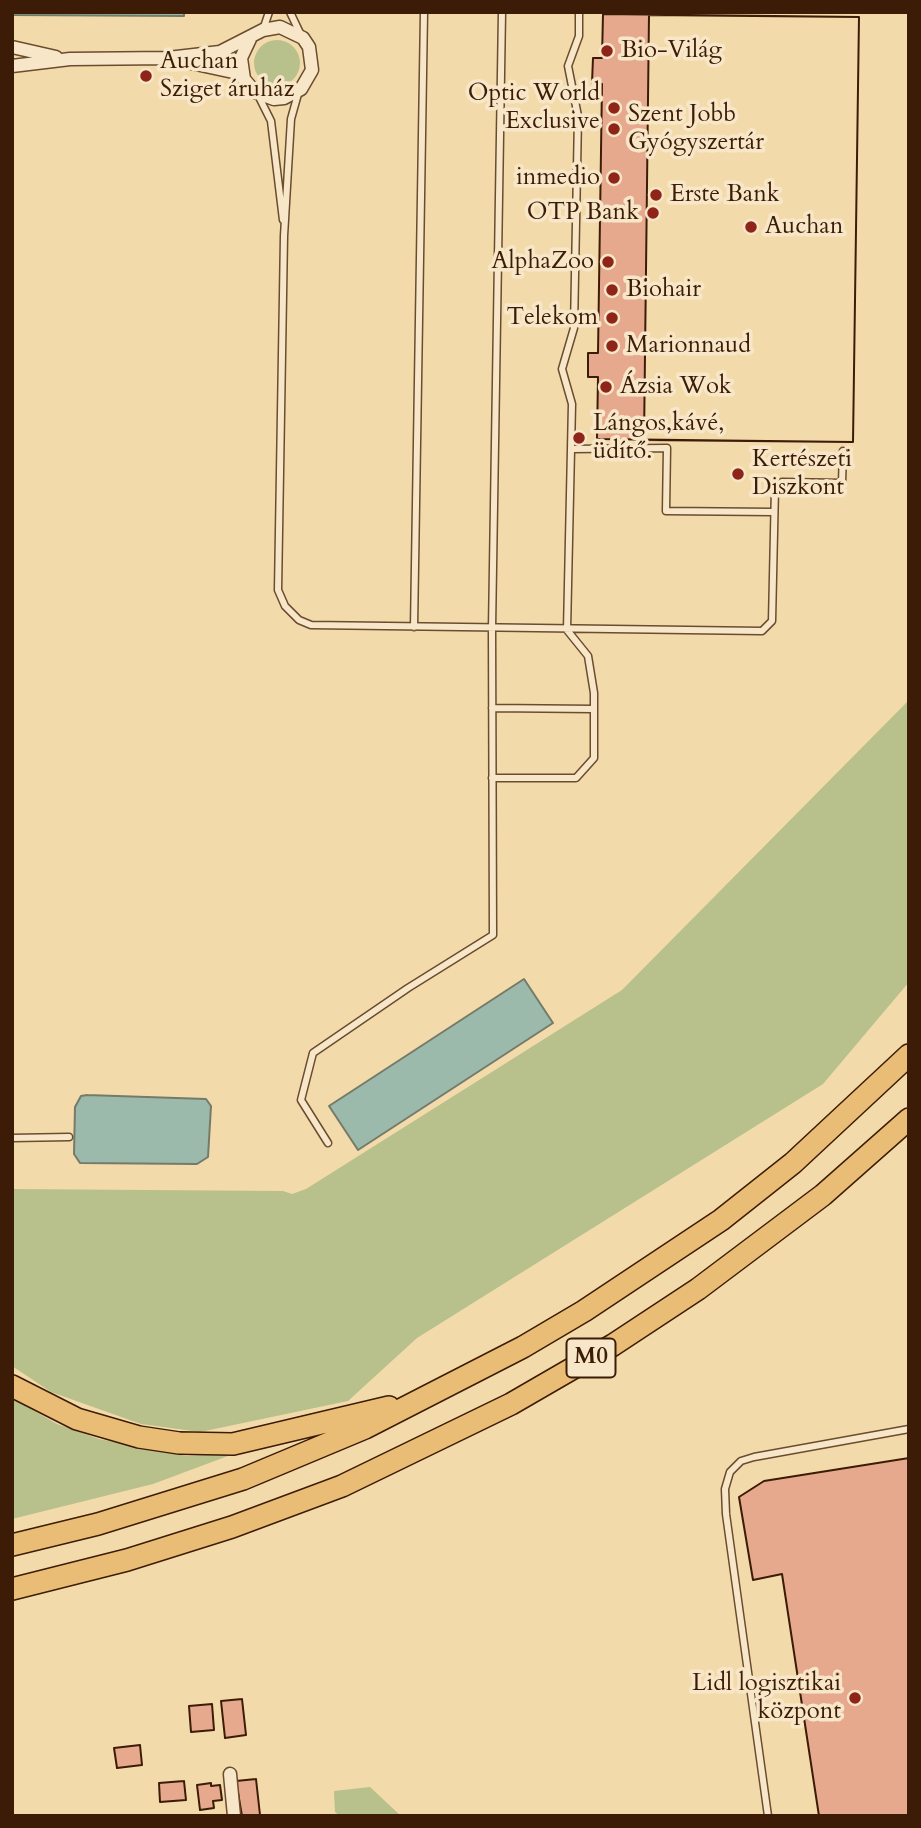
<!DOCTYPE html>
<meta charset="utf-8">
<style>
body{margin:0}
#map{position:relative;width:921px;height:1828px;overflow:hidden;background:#f3daab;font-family:Cardo,serif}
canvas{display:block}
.frame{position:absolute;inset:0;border:14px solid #3c1c06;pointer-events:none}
</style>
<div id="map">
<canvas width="921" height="1828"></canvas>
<div class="frame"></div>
</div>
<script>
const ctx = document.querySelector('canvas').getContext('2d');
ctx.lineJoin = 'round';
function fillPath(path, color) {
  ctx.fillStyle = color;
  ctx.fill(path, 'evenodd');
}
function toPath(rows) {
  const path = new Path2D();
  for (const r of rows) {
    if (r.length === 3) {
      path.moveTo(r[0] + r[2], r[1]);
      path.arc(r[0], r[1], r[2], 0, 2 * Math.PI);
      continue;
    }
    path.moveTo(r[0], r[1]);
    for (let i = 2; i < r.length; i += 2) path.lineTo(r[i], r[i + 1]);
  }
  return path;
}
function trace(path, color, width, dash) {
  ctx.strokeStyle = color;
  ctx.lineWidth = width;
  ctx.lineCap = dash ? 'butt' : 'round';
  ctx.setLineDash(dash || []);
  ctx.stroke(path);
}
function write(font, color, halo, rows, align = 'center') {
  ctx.font = font + ' Cardo,serif';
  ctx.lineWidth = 7;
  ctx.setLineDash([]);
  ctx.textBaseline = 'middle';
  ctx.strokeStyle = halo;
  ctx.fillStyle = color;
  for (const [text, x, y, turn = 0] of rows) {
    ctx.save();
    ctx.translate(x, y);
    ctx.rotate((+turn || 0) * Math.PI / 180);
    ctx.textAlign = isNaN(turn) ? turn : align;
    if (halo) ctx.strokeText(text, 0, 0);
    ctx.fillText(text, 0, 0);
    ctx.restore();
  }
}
fillPath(toPath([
 [277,63,23],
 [909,700,909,982,823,1084,417,1338,348,1401,200,1432,141,1424,51,1392,12,1366,12,1189,283,1191,292,1194,306,1189,622,990],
 [12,1398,57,1424,99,1439,186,1456,236,1453,153,1484,12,1519],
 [370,1787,401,1816,340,1816,335,1812,334,1791]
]), '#b8c08b');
const water = toPath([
 [12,12,184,12,184,16,12,15,12,12],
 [524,979,553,1023,358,1150,329,1106,524,979],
 [87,1095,206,1099,211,1106,208,1157,197,1164,80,1163,74,1154,75,1107,81,1096,87,1095]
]);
fillPath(water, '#9bbaab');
trace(water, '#757b69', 2);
const building = toPath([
 [603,14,859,17,853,442,597,439,598,377,588,377,588,353,598,353,602,84,592,83,593,58,602,58,603,14],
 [649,15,859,17,853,442,644,440,649,15],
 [909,1458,909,1816,819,1816,782,1574,753,1580,739,1497,764,1481,909,1458],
 [242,1699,246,1735,225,1738,221,1701,242,1699],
 [212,1704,214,1730,191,1732,189,1706,212,1704],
 [140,1745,142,1765,117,1768,114,1748,140,1745],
 [256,1779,260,1815,242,1816,236,1781,256,1779],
 [184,1781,186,1800,160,1802,159,1783,184,1781],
 [211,1783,211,1786,220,1785,222,1800,213,1801,214,1808,200,1810,197,1785,211,1783]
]);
fillPath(building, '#e7a98d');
trace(building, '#3c1c06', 2);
const lane = toPath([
 [290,12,300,33],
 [263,30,269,12],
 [298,94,291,119,284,236,278,590,285,606,299,620,311,625,762,631,772,621,775,488,782,482,842,483,843,451],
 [258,95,271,121,283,220],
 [571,449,667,448,666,511,774,512],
 [414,627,424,12],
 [492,708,594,709],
 [492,778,576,778,594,758,594,693,588,656,567,630,572,404,562,369,574,328,578,116,568,66,579,36,579,12],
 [12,1138,69,1137],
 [328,1143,301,1100,313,1053,408,988,493,935,492,628,502,12],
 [768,1816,726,1514,725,1489,730,1472,741,1461,754,1457,909,1429]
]);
const street = toPath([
 [12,47,56,57],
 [12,66,70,59,168,58,220,52,263,30,280,27,303,38,309,47,312,70,301,89,284,98,274,99,255,92,244,79,233,72,168,58],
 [244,79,241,58,250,39],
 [230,1774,234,1816]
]);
const highway = toPath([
 [12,1386,77,1419,139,1437,179,1443,233,1444,389,1407],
 [12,1545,98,1524,243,1479,365,1428,523,1347,584,1311,721,1220,793,1163,909,1055],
 [12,1589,127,1560,232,1527,342,1486,511,1404,613,1345,698,1289,823,1195,909,1119]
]);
trace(lane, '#6a4c2f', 9);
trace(street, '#6a4c2f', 15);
trace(highway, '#3c1c06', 24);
trace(lane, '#f7e7c8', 6);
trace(street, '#f7e7c8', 12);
trace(highway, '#eabd76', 21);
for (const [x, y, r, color] of [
 [607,51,7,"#8f2418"],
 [146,76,7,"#8f2418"],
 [614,108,7,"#8f2418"],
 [614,129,7,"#8f2418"],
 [614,178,7,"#8f2418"],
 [656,195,7,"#8f2418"],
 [653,213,7,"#8f2418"],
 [751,227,7,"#8f2418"],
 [608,262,7,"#8f2418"],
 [612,290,7,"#8f2418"],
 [612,318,7,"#8f2418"],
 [612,346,7,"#8f2418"],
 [606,387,7,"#8f2418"],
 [579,438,7,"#8f2418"],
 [738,474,7,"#8f2418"],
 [855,1698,7,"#8f2418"]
]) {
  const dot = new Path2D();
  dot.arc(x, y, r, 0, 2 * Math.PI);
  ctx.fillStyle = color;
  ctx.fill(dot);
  trace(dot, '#f7e7c8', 2.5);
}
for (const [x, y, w] of [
 [591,1358,49]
]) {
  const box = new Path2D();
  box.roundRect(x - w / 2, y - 19.5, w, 39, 5);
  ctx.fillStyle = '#f7e7c8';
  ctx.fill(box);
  trace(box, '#3c1c06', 2);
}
write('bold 23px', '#3c1c06', null, [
 ["M0",591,1358]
]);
write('24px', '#3c1c06', '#f7e7c8', [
 ["Bio-Világ",621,51],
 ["Auchan",160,62],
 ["Sziget áruház",160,90],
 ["Optic World",600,94,"right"],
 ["Exclusive",600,122,"right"],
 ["Szent Jobb",628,115],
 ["Gyógyszertár",628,143],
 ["inmedio",600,178,"right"],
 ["Erste Bank",670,195],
 ["OTP Bank",639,213,"right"],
 ["Auchan",765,227],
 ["AlphaZoo",594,262,"right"],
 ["Biohair",626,290],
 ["Telekom",598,318,"right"],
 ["Marionnaud",626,346],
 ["Ázsia Wok",620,387],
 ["Lángos,kávé,",593,424],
 ["üdítő.",593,452],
 ["Kertészeti",752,460],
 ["Diszkont",752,488],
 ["Lidl logisztikai",841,1684,"right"],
 ["központ",841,1712,"right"]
], 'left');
</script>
